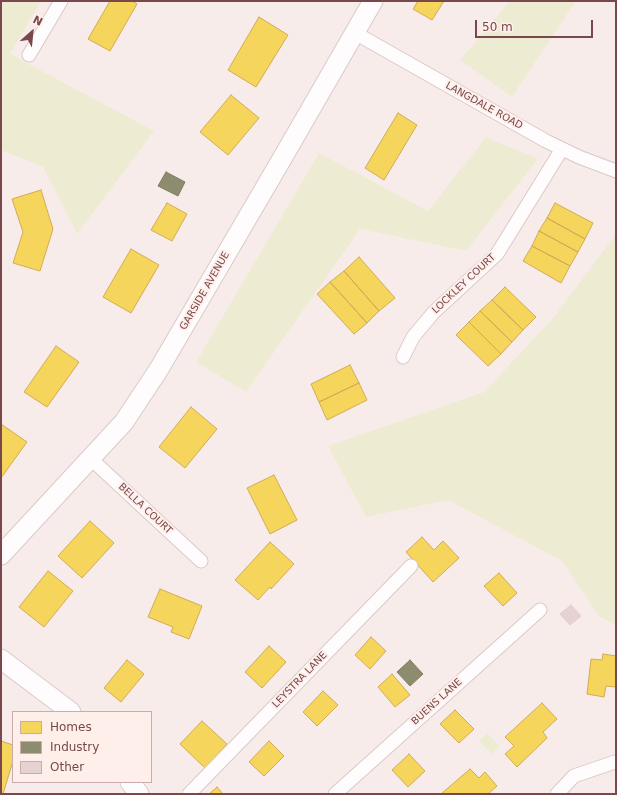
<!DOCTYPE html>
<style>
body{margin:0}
#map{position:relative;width:617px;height:795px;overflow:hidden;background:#f8ecea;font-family:"DejaVu Sans",sans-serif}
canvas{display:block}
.frame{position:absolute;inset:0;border:2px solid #78484a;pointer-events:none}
.legend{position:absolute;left:12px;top:711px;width:140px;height:72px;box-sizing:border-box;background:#ffefeb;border:1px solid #c9acab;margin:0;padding:5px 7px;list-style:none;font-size:12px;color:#78484a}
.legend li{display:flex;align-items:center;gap:8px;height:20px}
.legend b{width:20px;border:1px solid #c9acab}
.north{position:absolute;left:12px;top:12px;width:40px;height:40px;-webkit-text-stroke:3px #ffefeb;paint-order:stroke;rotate:27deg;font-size:11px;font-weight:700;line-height:16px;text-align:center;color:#78484a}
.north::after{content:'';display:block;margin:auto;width:14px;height:18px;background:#78484a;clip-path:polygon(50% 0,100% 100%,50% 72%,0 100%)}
.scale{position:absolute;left:475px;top:20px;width:118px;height:18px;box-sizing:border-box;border:2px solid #78484a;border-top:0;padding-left:5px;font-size:12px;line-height:14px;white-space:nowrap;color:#78484a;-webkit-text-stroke:3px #ffefeb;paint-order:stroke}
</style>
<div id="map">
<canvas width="617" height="795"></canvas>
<div class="frame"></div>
<ul class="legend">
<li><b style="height:11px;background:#f6d55c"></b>Homes</li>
<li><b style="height:11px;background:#8c8c6e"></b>Industry</li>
<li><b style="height:11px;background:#e5d2d1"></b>Other</li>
</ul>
<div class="north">N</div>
<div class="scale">50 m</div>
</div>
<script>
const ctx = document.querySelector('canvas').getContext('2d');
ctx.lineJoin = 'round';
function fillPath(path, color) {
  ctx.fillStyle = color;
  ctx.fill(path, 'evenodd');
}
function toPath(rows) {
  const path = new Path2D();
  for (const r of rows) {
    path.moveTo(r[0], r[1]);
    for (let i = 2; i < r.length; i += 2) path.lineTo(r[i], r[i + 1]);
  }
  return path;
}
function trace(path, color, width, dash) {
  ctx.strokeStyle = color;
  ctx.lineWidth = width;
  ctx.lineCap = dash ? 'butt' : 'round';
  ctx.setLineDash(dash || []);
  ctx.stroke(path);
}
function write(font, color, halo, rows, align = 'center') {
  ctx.font = font + ' "DejaVu Sans",sans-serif';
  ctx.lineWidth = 4;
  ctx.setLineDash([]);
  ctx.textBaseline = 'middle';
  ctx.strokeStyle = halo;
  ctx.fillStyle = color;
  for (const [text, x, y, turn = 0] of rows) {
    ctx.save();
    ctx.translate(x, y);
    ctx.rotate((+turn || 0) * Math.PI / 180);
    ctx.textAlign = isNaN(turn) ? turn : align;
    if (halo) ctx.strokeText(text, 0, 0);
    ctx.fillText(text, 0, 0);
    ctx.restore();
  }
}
fillPath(toPath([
 [1,1,41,1,10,54,154,131,77,234,43,167,1,150],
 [510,1,576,1,512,97,460,60],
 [486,137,538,159,466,251,360,229,246,392,196,362,319,153,428,211],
 [616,234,616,626,599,616,562,561,448,500,366,517,328,446,484,392,554,317],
 [487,733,500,746,492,754,479,741]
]), '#edecd3');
const homes = toPath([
 [110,1,132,1,137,4,110,51,88,39,110,1],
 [418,1,444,1,432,20,413,9,418,1],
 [259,17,288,35,256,87,228,70,259,17],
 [231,95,259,118,228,155,200,132,231,95],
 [398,113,417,125,384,180,365,168,398,113],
 [41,190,53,229,40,271,13,263,23,232,12,199,41,190],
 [167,203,187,214,172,241,151,230,167,203],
 [555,203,593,223,585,239,547,218,555,203],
 [547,218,585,239,578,252,539,231,547,218],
 [539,231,578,252,570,266,532,246,539,231],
 [532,246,570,266,561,283,523,261,532,246],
 [131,249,159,265,131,313,103,297,131,249],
 [359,257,395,298,379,311,344,271,359,257],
 [344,271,379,311,367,323,330,282,344,271],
 [330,282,367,323,354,334,317,294,330,282],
 [505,287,536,317,523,330,492,300,505,287],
 [492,300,523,330,512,342,480,311,492,300],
 [480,311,512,342,501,354,469,322,480,311],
 [469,322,501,354,488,366,456,335,469,322],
 [56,346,79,362,47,407,24,392,56,346],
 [350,365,359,383,319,402,311,384,350,365],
 [359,383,367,400,327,420,319,402,359,383],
 [191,407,217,429,185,468,159,447,191,407],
 [1,424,27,442,1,478,1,424],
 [274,475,297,520,270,534,247,488,274,475],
 [90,521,114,543,82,578,58,556,90,521],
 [422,537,434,550,443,541,459,558,433,582,406,552,422,537],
 [270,542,294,564,271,589,270,587,258,600,235,580,270,542],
 [48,571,73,591,44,627,19,607,48,571],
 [499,573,517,593,503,606,484,586,499,573],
 [160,589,202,606,189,639,171,632,173,627,148,617,160,589],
 [371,637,386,651,370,669,355,655,371,637],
 [269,646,286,662,262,688,245,672,269,646],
 [603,654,616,656,616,687,606,686,604,697,587,694,591,659,602,660,603,654],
 [127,660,144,674,121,702,104,688,127,660],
 [392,674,410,695,395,707,378,687,392,674],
 [323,691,338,705,317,726,303,712,323,691],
 [542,703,557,719,543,732,547,738,517,767,505,754,514,746,505,737,542,703],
 [455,710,474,729,459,743,440,724,455,710],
 [202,721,227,744,205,768,180,744,202,721],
 [1,741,13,745,13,761,3,794,1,794,1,741],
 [269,741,284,756,264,776,249,762,269,741],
 [409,754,425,771,408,787,392,770,409,754],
 [470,769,479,778,485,772,497,786,488,794,441,794,470,769],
 [217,787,223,794,209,794,217,787]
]);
fillPath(homes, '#f6d55c');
trace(homes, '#d0ab57', 1);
const industry = toPath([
 [166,172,185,182,178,196,158,186,166,172],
 [410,660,423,674,410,686,397,672,410,660]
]);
fillPath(industry, '#8c8c6e');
trace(industry, '#867863', 1);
const building = toPath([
 [571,605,581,616,570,625,560,614,571,605]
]);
fillPath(building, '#e5d2d1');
trace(building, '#e1cdcc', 1);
const street = toPath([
 [355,33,546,141,579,157,616,171],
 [29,55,61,1],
 [403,357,413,337,434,312,497,254,562,149],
 [90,458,201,561],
 [189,794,411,566],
 [335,794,540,610],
 [557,794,574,776,615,762]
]);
const secondary = toPath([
 [1,555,124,422,159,369,283,157,373,1],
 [1,659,71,712],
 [130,782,139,794]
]);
trace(street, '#dac9c8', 15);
trace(secondary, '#dbc9c9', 21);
trace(street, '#fefcfc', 13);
trace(secondary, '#fefcfc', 19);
write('10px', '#78484a', '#ffefeb', [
 ["LANGDALE ROAD",484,106,29],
 ["LOCKLEY COURT",464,284,-43],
 ["GARSIDE AVENUE",205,291,-60],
 ["BELLA COURT",145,509,43],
 ["LEYSTRA LANE",300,680,-46],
 ["BUENS LANE",437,702,-42]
]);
</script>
